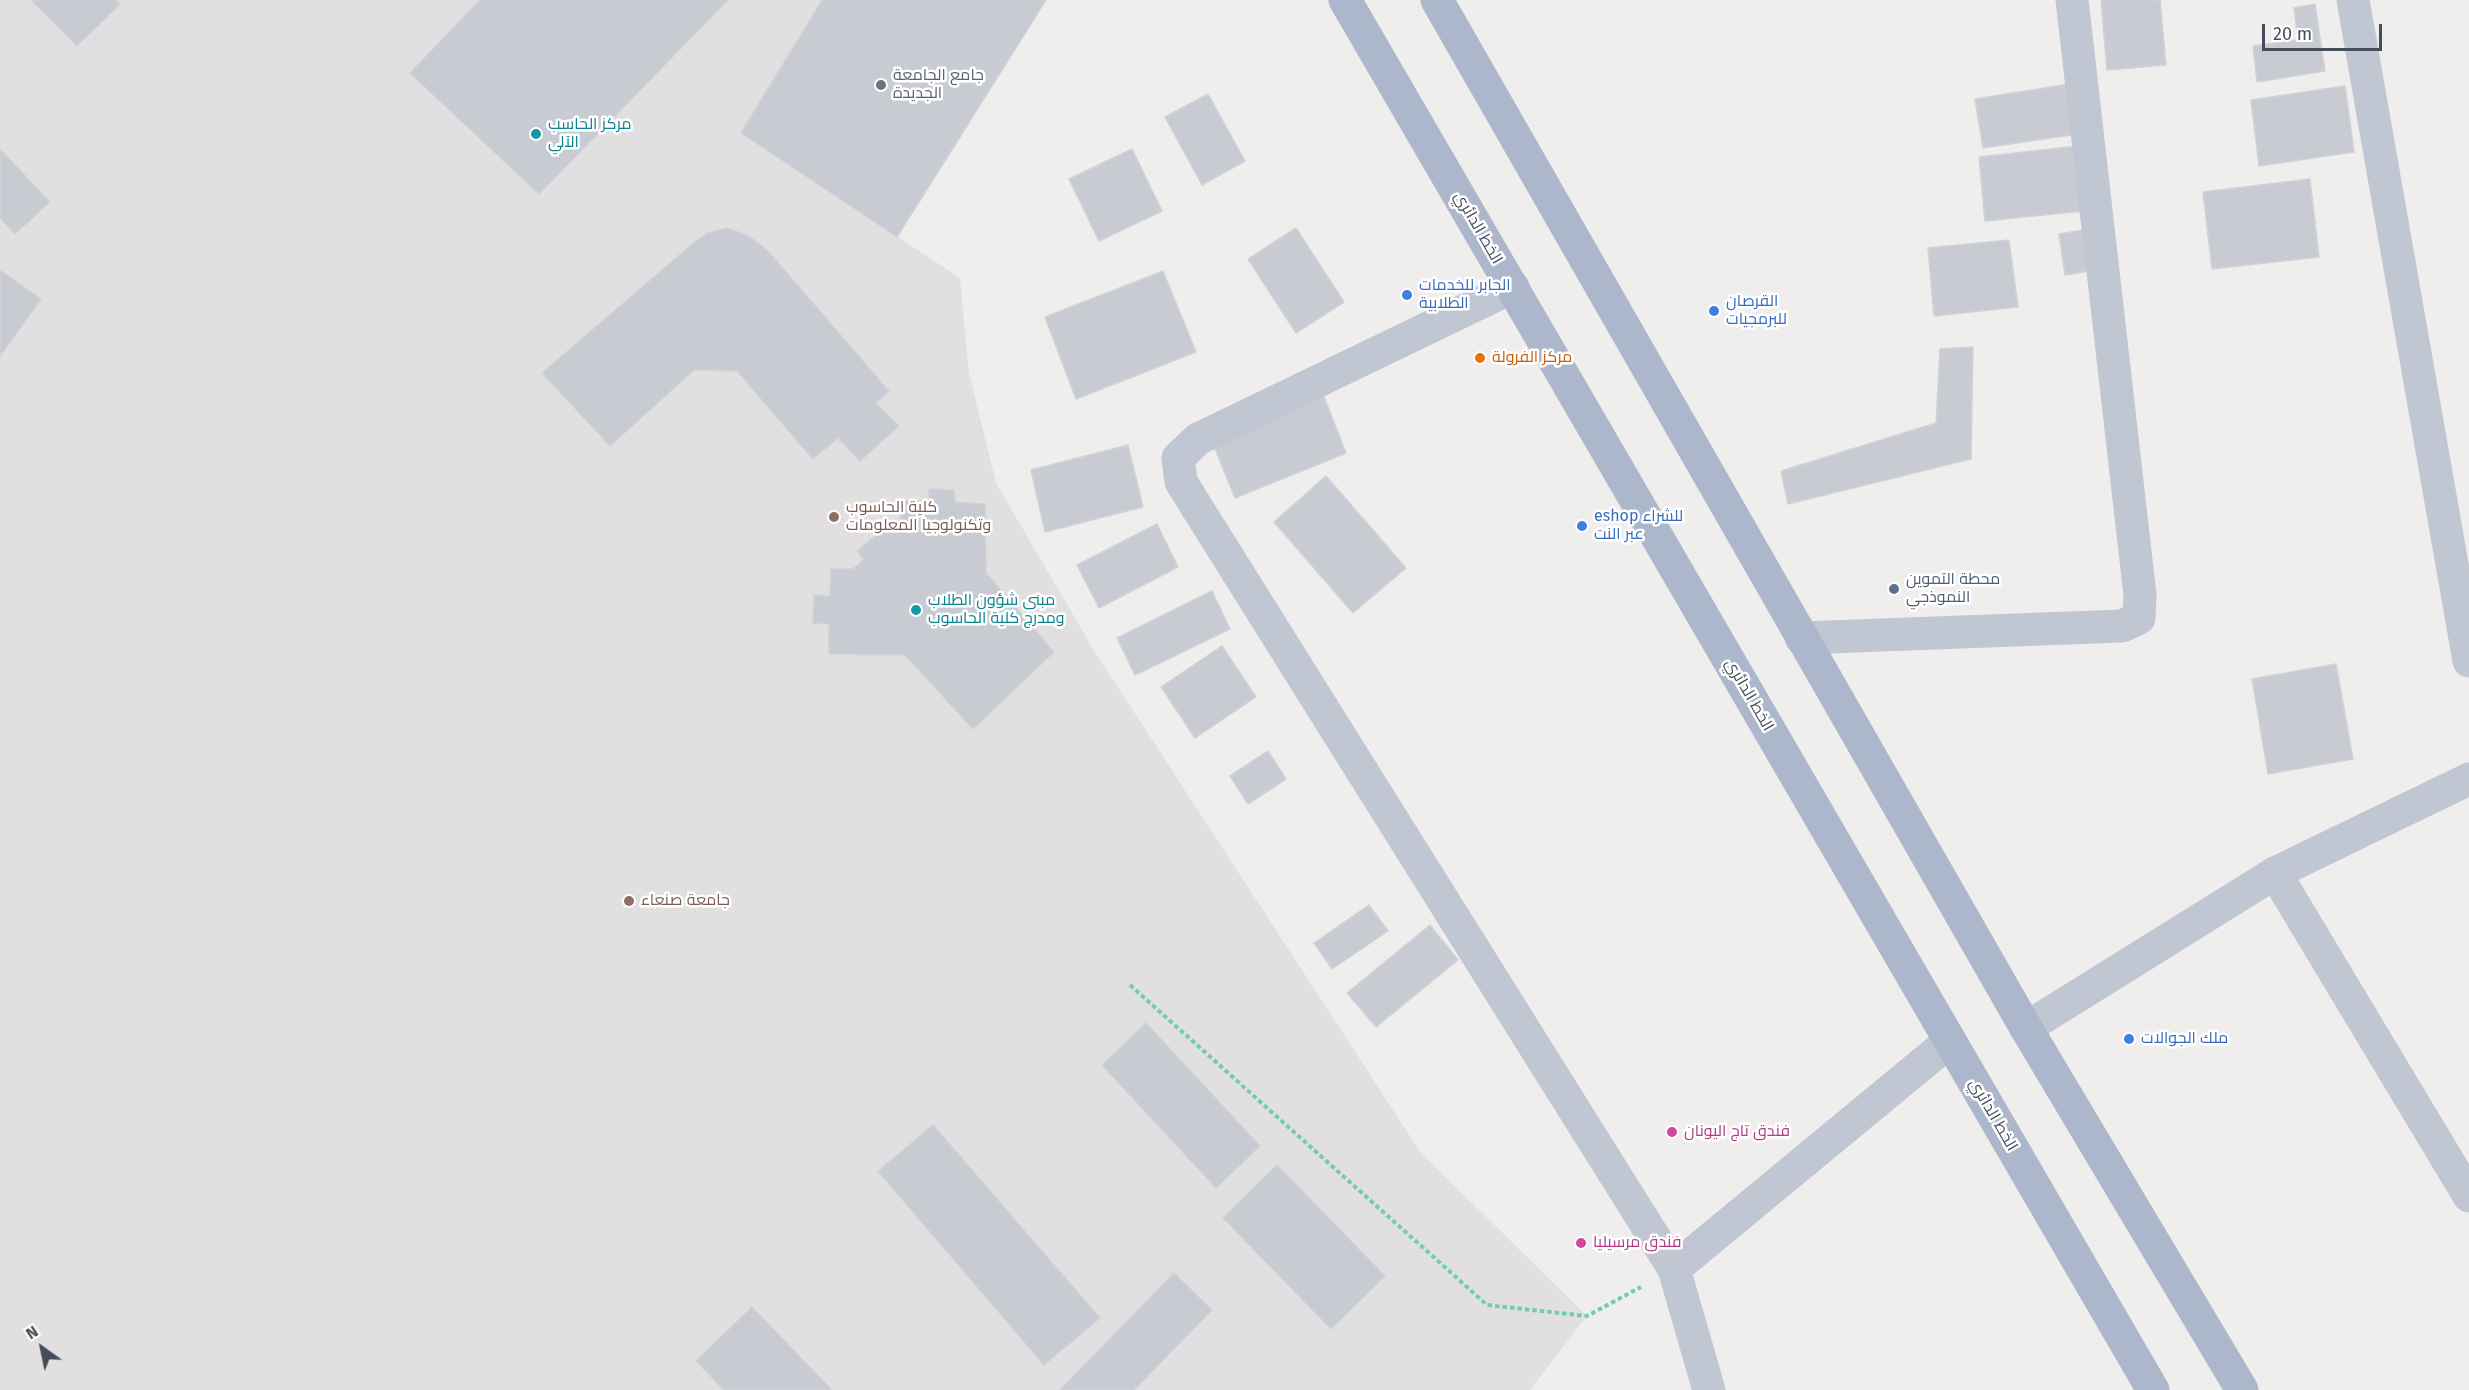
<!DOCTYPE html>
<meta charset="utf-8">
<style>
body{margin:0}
#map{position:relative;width:2469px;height:1390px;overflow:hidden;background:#f0eded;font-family:"Fira Sans",sans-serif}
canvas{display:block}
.north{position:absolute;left:12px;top:1318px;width:60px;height:60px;-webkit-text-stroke:4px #fff;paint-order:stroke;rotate:327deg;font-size:16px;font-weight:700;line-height:24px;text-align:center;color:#454d5a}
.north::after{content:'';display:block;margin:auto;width:21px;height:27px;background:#454d5a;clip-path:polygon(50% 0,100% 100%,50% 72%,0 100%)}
.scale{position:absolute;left:2262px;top:24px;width:120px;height:27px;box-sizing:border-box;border:3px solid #454d5a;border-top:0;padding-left:8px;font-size:18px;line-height:21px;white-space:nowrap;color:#454d5a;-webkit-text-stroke:4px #fff;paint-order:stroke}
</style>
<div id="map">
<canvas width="2469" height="1390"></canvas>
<div class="north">N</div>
<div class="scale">20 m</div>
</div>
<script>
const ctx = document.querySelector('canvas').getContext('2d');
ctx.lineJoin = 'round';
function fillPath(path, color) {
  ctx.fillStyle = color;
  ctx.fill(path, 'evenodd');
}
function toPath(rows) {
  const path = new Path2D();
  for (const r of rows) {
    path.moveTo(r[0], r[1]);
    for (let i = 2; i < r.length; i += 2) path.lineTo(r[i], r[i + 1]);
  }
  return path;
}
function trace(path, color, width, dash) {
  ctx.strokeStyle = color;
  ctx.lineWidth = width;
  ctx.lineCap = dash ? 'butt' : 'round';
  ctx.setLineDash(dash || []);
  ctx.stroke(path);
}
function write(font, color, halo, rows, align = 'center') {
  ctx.font = font + ' "Fira Sans",Cairo,sans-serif';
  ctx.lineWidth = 5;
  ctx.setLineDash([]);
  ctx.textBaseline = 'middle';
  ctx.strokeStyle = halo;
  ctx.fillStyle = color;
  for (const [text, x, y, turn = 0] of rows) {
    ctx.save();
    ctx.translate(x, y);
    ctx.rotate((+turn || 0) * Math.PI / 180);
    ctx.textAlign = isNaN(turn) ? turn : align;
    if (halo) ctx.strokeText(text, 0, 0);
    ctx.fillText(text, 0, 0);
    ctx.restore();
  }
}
fillPath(toPath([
 [0,0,822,0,741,133,960,278,969,373,996,483,1093,649,1421,1153,1587,1316,1530,1390,0,1390]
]), '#e1dfdf');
const building = toPath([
 [31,0,116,0,120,4,77,46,31,0],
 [480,0,728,0,539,194,410,73,480,0],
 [822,0,1046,0,897,237,741,133,822,0],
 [2101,0,2160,0,2166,65,2107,70,2101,0],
 [2315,4,2325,71,2257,82,2253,46,2298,40,2294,8,2315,4],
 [2070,84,2078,134,1983,148,1975,99,2070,84],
 [2345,86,2354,152,2259,166,2251,100,2345,86],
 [1208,94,1245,161,1202,185,1165,117,1208,94],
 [2087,145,2093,210,1985,221,1979,157,2087,145],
 [0,149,50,202,15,234,0,218,0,149],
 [1132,149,1162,211,1099,241,1069,179,1132,149],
 [2310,179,2319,257,2212,269,2203,192,2310,179],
 [727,228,749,236,767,250,889,391,876,403,899,426,860,461,838,438,813,459,737,371,694,370,610,446,542,373,690,246,707,233,727,228],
 [1296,228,1344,302,1296,333,1248,259,1296,228],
 [2095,228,2101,269,2065,275,2059,234,2095,228],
 [2009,240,2018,307,1934,316,1928,248,2009,240],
 [0,270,41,299,0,356,0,270],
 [1163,271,1196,352,1076,399,1045,317,1163,271],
 [1973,347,1971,459,1788,504,1781,471,1936,423,1940,349,1973,347],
 [1317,379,1346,453,1235,498,1205,424,1317,379],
 [1128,445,1143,507,1045,532,1031,470,1128,445],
 [1326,476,1406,568,1353,613,1274,522,1326,476],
 [929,489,954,490,955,502,985,504,986,573,1054,652,973,729,905,655,829,654,829,624,813,623,814,595,830,596,831,569,853,569,864,559,857,551,886,527,892,534,900,526,901,501,929,501,929,489],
 [1157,524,1178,567,1099,608,1077,565,1157,524],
 [1212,591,1230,629,1135,675,1117,638,1212,591],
 [1222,646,1256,697,1195,738,1161,687,1222,646],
 [2336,664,2353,759,2268,774,2252,679,2336,664],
 [1268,751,1286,779,1248,804,1230,776,1268,751],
 [1369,905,1388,931,1332,969,1314,943,1369,905],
 [1430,925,1458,960,1376,1027,1347,993,1430,925],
 [1146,1023,1260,1146,1216,1188,1102,1065,1146,1023],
 [933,1125,1100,1318,1044,1365,878,1171,933,1125],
 [1277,1165,1385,1276,1331,1329,1223,1218,1277,1165],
 [1174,1273,1212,1310,1134,1390,1060,1390,1174,1273],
 [752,1307,832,1390,724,1390,696,1361,752,1307]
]);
fillPath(building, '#c9cbd3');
trace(building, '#d1d2d9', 1.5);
trace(toPath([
 [1130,985,1487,1305,1587,1316,1641,1287]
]), '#73ccaf', 4, [4.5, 3]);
trace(toPath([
 [2353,0,2469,661],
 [1513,287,1198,439,1178,458,1181,482,1674,1269,1709,1390],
 [1801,638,2122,626,2139,618,2140,595,2072,0],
 [2275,873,2469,1196],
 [2026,1028,2275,873,2469,779],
 [1674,1269,1950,1041]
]), '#c0c7d3', 33);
trace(toPath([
 [1345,0,2153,1390],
 [1437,0,2026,1028,2242,1390]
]), '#acb7cc', 33);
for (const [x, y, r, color] of [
 [881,85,6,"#6b7280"],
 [536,134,6,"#0f9aa8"],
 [1407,295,6,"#3f7fe0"],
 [1714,311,6,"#3f7fe0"],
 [1480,358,6,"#e8710a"],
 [834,517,6,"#8d6e63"],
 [1582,526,6,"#3f7fe0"],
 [1894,589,6,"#5c6f8a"],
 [916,610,6,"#0f9aa8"],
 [629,901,6,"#8d6e63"],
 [2129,1039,6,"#3f7fe0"],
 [1672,1132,6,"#d1479c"],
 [1581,1243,6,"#d1479c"]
]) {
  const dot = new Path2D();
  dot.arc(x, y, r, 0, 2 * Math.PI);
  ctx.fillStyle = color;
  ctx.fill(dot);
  trace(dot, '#fff', 2);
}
write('16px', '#5b616d', '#fff', [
 ["جامع الجامعة",893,76],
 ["الجديدة",893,94]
], 'left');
write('16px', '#0d838f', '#fff', [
 ["مركز الحاسب",548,125],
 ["الآلي",548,143],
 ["مبنى شؤون الطلاب",928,601],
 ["ومدرج كلية الحاسوب",928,619]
], 'left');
write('16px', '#454d5a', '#fff', [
 ["الخط الدائري",1478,228,60],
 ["الخط الدائري",1749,695,60],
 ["الخط الدائري",1993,1115,60]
]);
write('16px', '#366cbe', '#fff', [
 ["الجابر للخدمات",1419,286],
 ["الطلابية",1419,304],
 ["القرصان",1726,302],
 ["للبرمجيات",1726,320],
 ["eshop للشراء",1594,517],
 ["عبر النت",1594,535],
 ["ملك الجوالات",2141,1039]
], 'left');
write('16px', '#c56008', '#fff', [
 ["مركز الفرولة",1492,358]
], 'left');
write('16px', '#785e54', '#fff', [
 ["كلية الحاسوب",846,508],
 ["وتكنولوجيا المعلومات",846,526],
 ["جامعة صنعاء",641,901]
], 'left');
write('16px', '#4e5e75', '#fff', [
 ["محطة التموين",1906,580],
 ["النموذجي",1906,598]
], 'left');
write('16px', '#b23c85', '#fff', [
 ["فندق تاج اليونان",1684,1132],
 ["فندق مرسيليا",1593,1243]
], 'left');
</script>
